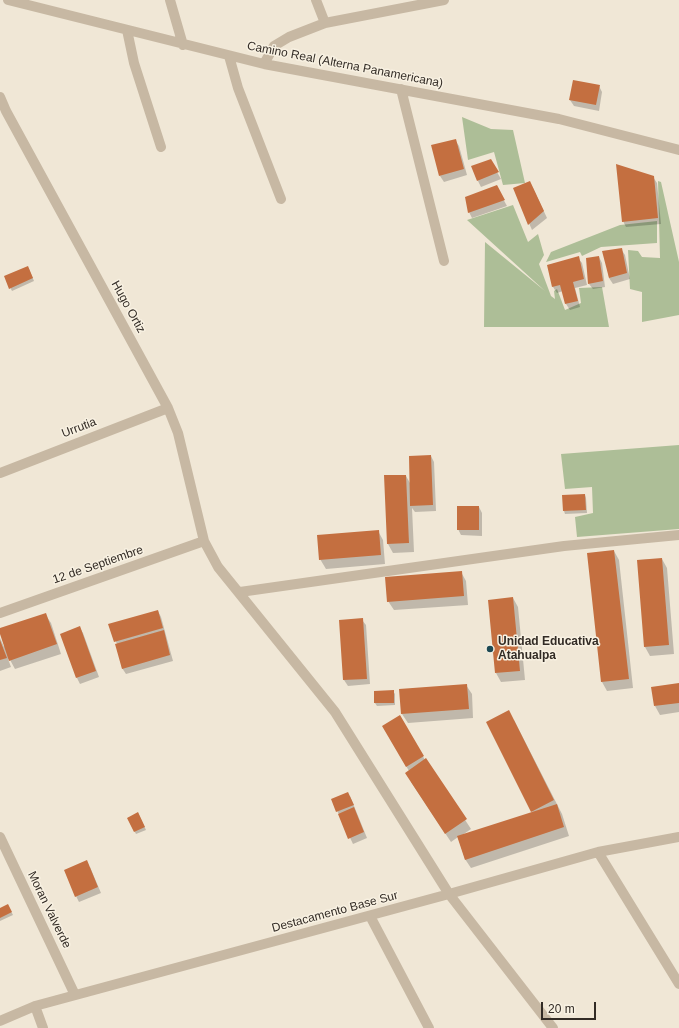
<!DOCTYPE html>
<style>
body{margin:0}
#map{position:relative;width:679px;height:1028px;overflow:hidden;background:#f0e7d6;font-family:Arial,sans-serif}
canvas{display:block}
.scale{position:absolute;left:541px;top:1002px;width:55px;height:18px;box-sizing:border-box;border:2px solid #322b25;border-top:0;padding-left:5px;font-size:12px;line-height:14px;white-space:nowrap;color:#322b25;-webkit-text-stroke:3px #f8f1e2;paint-order:stroke}
</style>
<div id="map">
<canvas width="679" height="1028"></canvas>
<div class="scale">20 m</div>
</div>
<script>
const ctx = document.querySelector('canvas').getContext('2d');
ctx.lineJoin = 'round';
function fillPath(path, color) {
  ctx.fillStyle = color;
  ctx.fill(path, 'evenodd');
}
function toPath(rows) {
  const path = new Path2D();
  for (const r of rows) {
    path.moveTo(r[0], r[1]);
    for (let i = 2; i < r.length; i += 2) path.lineTo(r[i], r[i + 1]);
  }
  return path;
}
function trace(path, color, width, dash) {
  ctx.strokeStyle = color;
  ctx.lineWidth = width;
  ctx.lineCap = dash ? 'butt' : 'round';
  ctx.setLineDash(dash || []);
  ctx.stroke(path);
}
function write(font, color, halo, rows, align = 'center') {
  ctx.font = font + ' Arial,sans-serif';
  ctx.lineWidth = 3;
  ctx.setLineDash([]);
  ctx.textBaseline = 'middle';
  ctx.strokeStyle = halo;
  ctx.fillStyle = color;
  for (const [text, x, y, turn = 0] of rows) {
    ctx.save();
    ctx.translate(x, y);
    ctx.rotate((+turn || 0) * Math.PI / 180);
    ctx.textAlign = isNaN(turn) ? turn : align;
    if (halo) ctx.strokeText(text, 0, 0);
    ctx.fillText(text, 0, 0);
    ctx.restore();
  }
}
fillPath(toPath([
 [462,117,491,129,513,130,525,183,503,185,494,152,468,160],
 [658,181,661,182,679,262,679,315,642,322,642,292,630,289,628,250,638,251,642,257,660,258],
 [513,205,528,242,538,234,544,255,539,264,551,296,555,299,554,291,557,289,565,310,581,303,579,288,602,287,609,327,484,327,485,242,545,291,467,220],
 [657,221,657,243,601,247,582,256,580,252,546,262,551,252,620,225],
 [679,445,679,529,577,537,575,517,593,513,592,487,565,489,561,454]
]), '#adbe97');
fillPath(toPath([
 [599,86,602,92,599,111,574,106,570,100],
 [455,140,459,146,467,175,444,182,440,176],
 [490,160,501,179,481,187,478,181],
 [653,177,657,183,661,224,626,227,623,221],
 [496,186,507,206,472,218,469,212],
 [533,188,547,218,532,230,514,189],
 [621,249,625,255,630,279,613,284,609,278,604,252],
 [599,257,602,263,605,287,593,289,589,284],
 [578,258,582,263,587,285,575,288,580,307,570,310,566,304,563,291,557,293,553,287,548,265],
 [29,269,34,281,12,291,5,277],
 [431,456,434,462,436,511,415,512,412,508,414,552,393,553,388,544,385,476,406,476,410,483],
 [585,495,586,498,587,513,565,514,564,511],
 [479,507,482,513,482,536,461,535,458,529],
 [378,531,383,540,385,564,326,569,320,559],
 [614,551,619,560,633,688,607,691,602,682,588,554],
 [662,559,667,568,674,654,650,656,645,647,638,560],
 [461,572,466,581,468,605,394,610,388,601],
 [513,598,518,607,525,680,501,682,496,673],
 [158,611,161,617,173,661,126,674,122,668,117,644,109,625],
 [45,614,51,623,61,654,15,669,9,658,8,659,11,667,0,671,0,638,4,647,5,646,0,629],
 [362,620,366,625,370,684,348,686,344,680,340,621],
 [80,628,83,633,99,677,80,684,77,678],
 [679,684,679,712,660,715,655,706],
 [466,685,472,694,473,718,408,723,402,714,400,690],
 [393,691,395,694,395,705,377,706,375,703,375,692],
 [400,716,425,760,426,760,471,829,461,836,533,813,487,722,514,720,562,814,569,836,471,868,465,859,458,837,451,842,411,782,409,771,383,726],
 [350,796,367,838,353,844,332,800],
 [138,813,146,830,136,834,128,818],
 [90,867,101,893,79,902,76,896],
 [8,905,13,915,0,921,0,909]
]), '#0003');
fillPath(toPath([
 [573,80,600,85,596,105,569,100],
 [456,139,464,169,439,176,431,145],
 [491,159,499,172,477,181,471,166],
 [616,164,654,176,658,218,622,222],
 [530,181,544,211,528,225,513,188],
 [497,185,505,200,468,213,465,197],
 [622,248,627,273,609,278,602,251],
 [579,256,584,279,573,282,578,301,565,304,560,285,552,287,547,265],
 [599,256,603,281,588,284,586,258],
 [28,266,33,278,9,289,4,276],
 [431,455,433,505,410,506,409,456],
 [384,475,406,475,409,543,387,544],
 [585,494,586,510,563,511,562,495],
 [457,506,479,506,479,530,457,530],
 [379,530,381,555,319,560,317,535],
 [614,550,629,679,601,682,587,553],
 [662,558,669,645,644,647,637,560],
 [462,571,464,596,387,602,385,577],
 [513,597,520,671,495,673,488,600],
 [158,610,163,628,114,642,108,624],
 [46,613,57,644,9,661,0,634,0,628],
 [363,618,367,679,343,680,339,620],
 [80,626,96,671,76,678,60,634],
 [164,630,170,655,122,669,115,644],
 [0,640,7,658,0,660],
 [679,683,679,703,654,706,651,687],
 [467,684,469,709,401,714,399,689],
 [394,690,394,703,374,703,374,691],
 [509,710,554,800,531,812,486,722],
 [400,715,424,756,406,767,382,726],
 [426,758,467,819,445,834,405,773],
 [348,792,354,805,336,812,331,799],
 [557,804,564,827,465,860,457,836],
 [354,807,364,832,348,839,338,814],
 [138,812,145,827,134,832,127,818],
 [87,860,98,887,75,897,64,870],
 [8,904,12,912,0,918,0,908]
]), '#c46f40');
trace(toPath([
 [8,0,264,64,559,119,679,150],
 [170,0,183,45],
 [316,0,325,23],
 [127,30,134,63,161,147],
 [229,56,238,88,281,199],
 [264,64,274,46,289,37,325,23,444,0],
 [401,89,444,261],
 [0,97,6,111,168,408,178,433,204,541,218,567,335,712,449,894,553,1028],
 [0,473,168,408],
 [240,592,564,546,679,535],
 [0,613,204,541],
 [0,837,75,995],
 [598,852,679,984],
 [370,916,429,1028],
 [35,1006,43,1028],
 [0,1021,35,1006,449,894,598,852,679,837]
]), '#c7b8a3', 10);
for (const [x, y, r, color] of [
 [490,649,4,"#1c4953"]
]) {
  const dot = new Path2D();
  dot.arc(x, y, r, 0, 2 * Math.PI);
  ctx.fillStyle = color;
  ctx.fill(dot);
  trace(dot, '#f8f1e2', 1.5);
}
write('12px', '#322b25', '#f8f1e2', [
 ["Camino Real (Alterna Panamericana)",345,65,11],
 ["Hugo Ortiz",128,307,61],
 ["Urrutia",79,428,-21],
 ["12 de Septiembre",98,565,-19],
 ["Moran Valverde",49,910,64],
 ["Destacamento Base Sur",335,912,-15]
]);
write('bold 12px', '#322b25', '#f8f1e2', [
 ["Unidad Educativa",498,642],
 ["Atahualpa",498,656]
], 'left');
</script>
